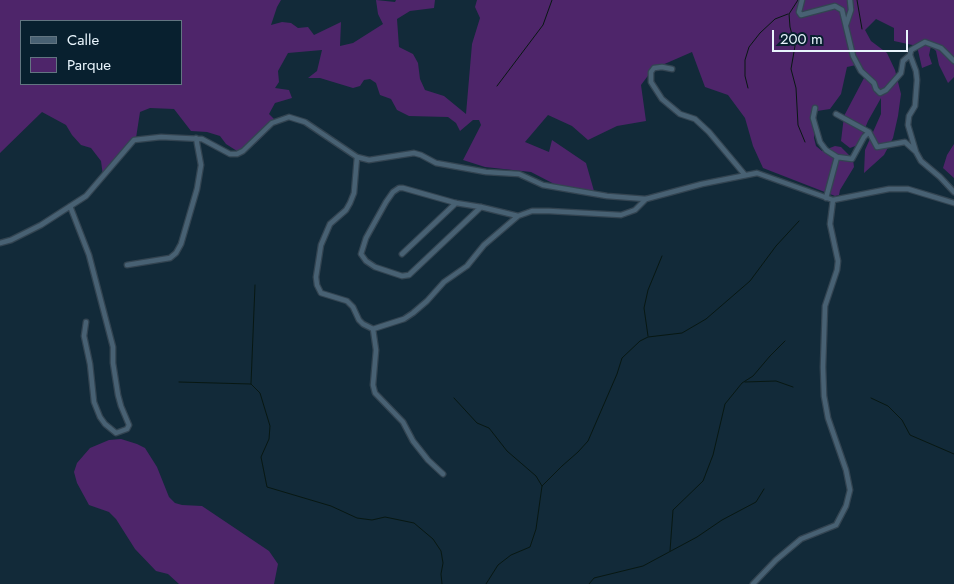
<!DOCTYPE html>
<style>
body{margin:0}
#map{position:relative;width:954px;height:584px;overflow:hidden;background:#122a39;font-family:Jost,sans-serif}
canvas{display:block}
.legend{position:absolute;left:20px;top:20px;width:162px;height:65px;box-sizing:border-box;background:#08202f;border:1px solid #627581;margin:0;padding:6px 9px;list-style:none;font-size:15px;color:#e9f5fd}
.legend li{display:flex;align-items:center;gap:10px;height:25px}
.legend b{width:25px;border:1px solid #627581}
.scale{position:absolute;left:772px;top:30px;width:136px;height:22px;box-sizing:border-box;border:2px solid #e9f5fd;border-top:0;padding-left:6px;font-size:15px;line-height:18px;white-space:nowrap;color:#e9f5fd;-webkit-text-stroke:4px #08202f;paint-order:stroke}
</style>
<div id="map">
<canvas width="954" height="584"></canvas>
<ul class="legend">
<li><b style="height:6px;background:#486173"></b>Calle</li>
<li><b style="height:14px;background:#4e256a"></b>Parque</li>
</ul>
<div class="scale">200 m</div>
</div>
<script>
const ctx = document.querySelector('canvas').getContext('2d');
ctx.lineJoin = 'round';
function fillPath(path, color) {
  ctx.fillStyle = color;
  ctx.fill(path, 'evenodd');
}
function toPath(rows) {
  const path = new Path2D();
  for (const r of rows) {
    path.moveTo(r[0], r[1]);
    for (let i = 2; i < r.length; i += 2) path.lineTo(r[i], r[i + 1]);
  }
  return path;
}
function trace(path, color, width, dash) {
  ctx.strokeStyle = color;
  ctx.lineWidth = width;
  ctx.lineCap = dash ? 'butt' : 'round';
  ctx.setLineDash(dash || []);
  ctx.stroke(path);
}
fillPath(toPath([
 [0,0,281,0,277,7,271,25,282,22,291,23,298,28,308,27,314,35,341,22,340,46,353,43,383,24,378,14,376,0,395,2,396,0,435,0,434,8,410,11,397,19,399,47,413,54,418,63,420,79,425,90,444,96,466,114,472,44,480,18,475,7,477,0,954,0,954,77,948,83,939,65,936,51,931,46,929,55,932,64,922,68,917,46,894,41,894,28,876,19,865,30,871,41,887,53,895,70,901,94,898,116,893,138,884,155,864,173,865,150,881,114,881,98,868,121,858,145,850,148,841,141,844,116,864,78,862,70,856,65,847,67,841,94,830,109,817,111,814,138,816,146,822,151,835,146,841,147,853,159,854,167,840,190,839,195,835,196,763,168,753,146,745,118,728,95,705,87,692,52,653,69,641,85,646,121,617,126,588,140,572,126,548,115,525,142,549,152,552,140,586,163,594,191,560,187,531,172,485,167,463,160,481,125,479,120,473,120,460,131,456,123,448,117,409,116,397,110,391,99,380,95,376,83,370,79,364,80,360,86,353,88,320,78,308,78,317,71,322,50,288,53,278,71,279,82,275,88,289,90,292,98,275,103,269,114,277,122,256,143,247,149,237,151,226,144,220,136,207,132,191,131,174,109,150,108,140,112,136,138,103,176,101,161,91,148,81,145,72,135,66,125,42,112,0,153],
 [21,21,181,21,181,84,21,84],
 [954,144,954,178,943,168,947,155],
 [121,439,137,444,145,448,157,467,169,497,175,503,182,505,202,506,269,551,278,564,274,584,179,584,168,574,156,571,135,549,116,519,109,512,89,505,77,483,74,472,77,463,90,448,109,440]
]), '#4e256a');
trace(toPath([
 [798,0,789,14,790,27,795,46,791,69,796,88,798,125,805,142],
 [857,0,862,29],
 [497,86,543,25,552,0],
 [748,88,745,76,745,60,749,47,760,33,775,19,788,14],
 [648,336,644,308,648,290,662,256],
 [179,382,251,384,260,393,270,426,269,439,261,457,267,487,331,506,357,518,372,520,385,517,414,523,433,539,441,551,443,563,441,574,442,584],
 [745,382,776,381,793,387],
 [251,384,255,285],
 [454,398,477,423,489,428,507,451,536,476,542,486],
 [871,398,888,406,902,420,910,435,954,454],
 [670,551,673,510,703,481,713,455,725,404,742,383,753,376,770,356,785,341],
 [486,584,498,565,511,555,530,547,536,529,542,486,562,466,578,452,588,441,617,374,622,358,640,341,648,337,682,333,706,319,750,281,776,246,799,221],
 [589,584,594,578,643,566,697,537,722,520,756,502,764,489]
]), '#081813', 1);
const minor = toPath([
 [802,0,799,12,801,15,835,6,842,10,853,56,861,71,874,83,876,89,880,93,886,90,901,73,903,61,910,55],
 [846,25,851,10,850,0],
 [954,61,941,48,925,42,911,50,910,55,916,71,917,80,915,106,909,116,908,125,916,152,921,161,940,177,954,192],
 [672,69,662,67,654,68,651,72,651,82,662,99,680,114,695,119,709,132,745,175],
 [815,108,813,118,820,142,826,150,837,157,852,159,864,137,869,132],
 [836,114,869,132,877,147,905,142,915,151],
 [357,157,354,193,350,203,346,210,330,224,321,245,316,277,317,285,321,293,347,301,353,307,359,320,363,324,373,329,376,350,373,385,375,393,403,422,413,441,428,460,443,474],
 [826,198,837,157],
 [70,206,89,255,113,347,113,363,118,395,121,406,129,425,127,429,116,433,105,424,100,417,94,402,90,364,84,336,86,322],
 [481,207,409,275,402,276,375,267,366,261,361,254,366,238,386,202,393,192,399,188,403,188,456,203,481,207,518,216],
 [0,243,11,240,41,225,86,196,134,140,161,137,202,139,230,154,237,154,243,151,272,123,289,117,305,122,357,157,369,160,414,153,421,155,436,163,486,172,519,174,543,185,607,196,646,199,702,184,757,173,833,200,889,189,908,189,954,203],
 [402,254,456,203],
 [127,265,170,258,176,253,181,244,197,189,201,165,196,138],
 [373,329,404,319,413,313,427,301,444,282,467,266,484,245,518,216,532,211,549,211,621,215,635,210,646,199],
 [753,584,776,560,801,539,836,525,846,506,850,490,846,470,828,418,824,396,823,367,825,306,837,270,838,261,830,224,833,200]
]);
trace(minor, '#334451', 7);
trace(minor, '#486173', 4.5);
</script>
